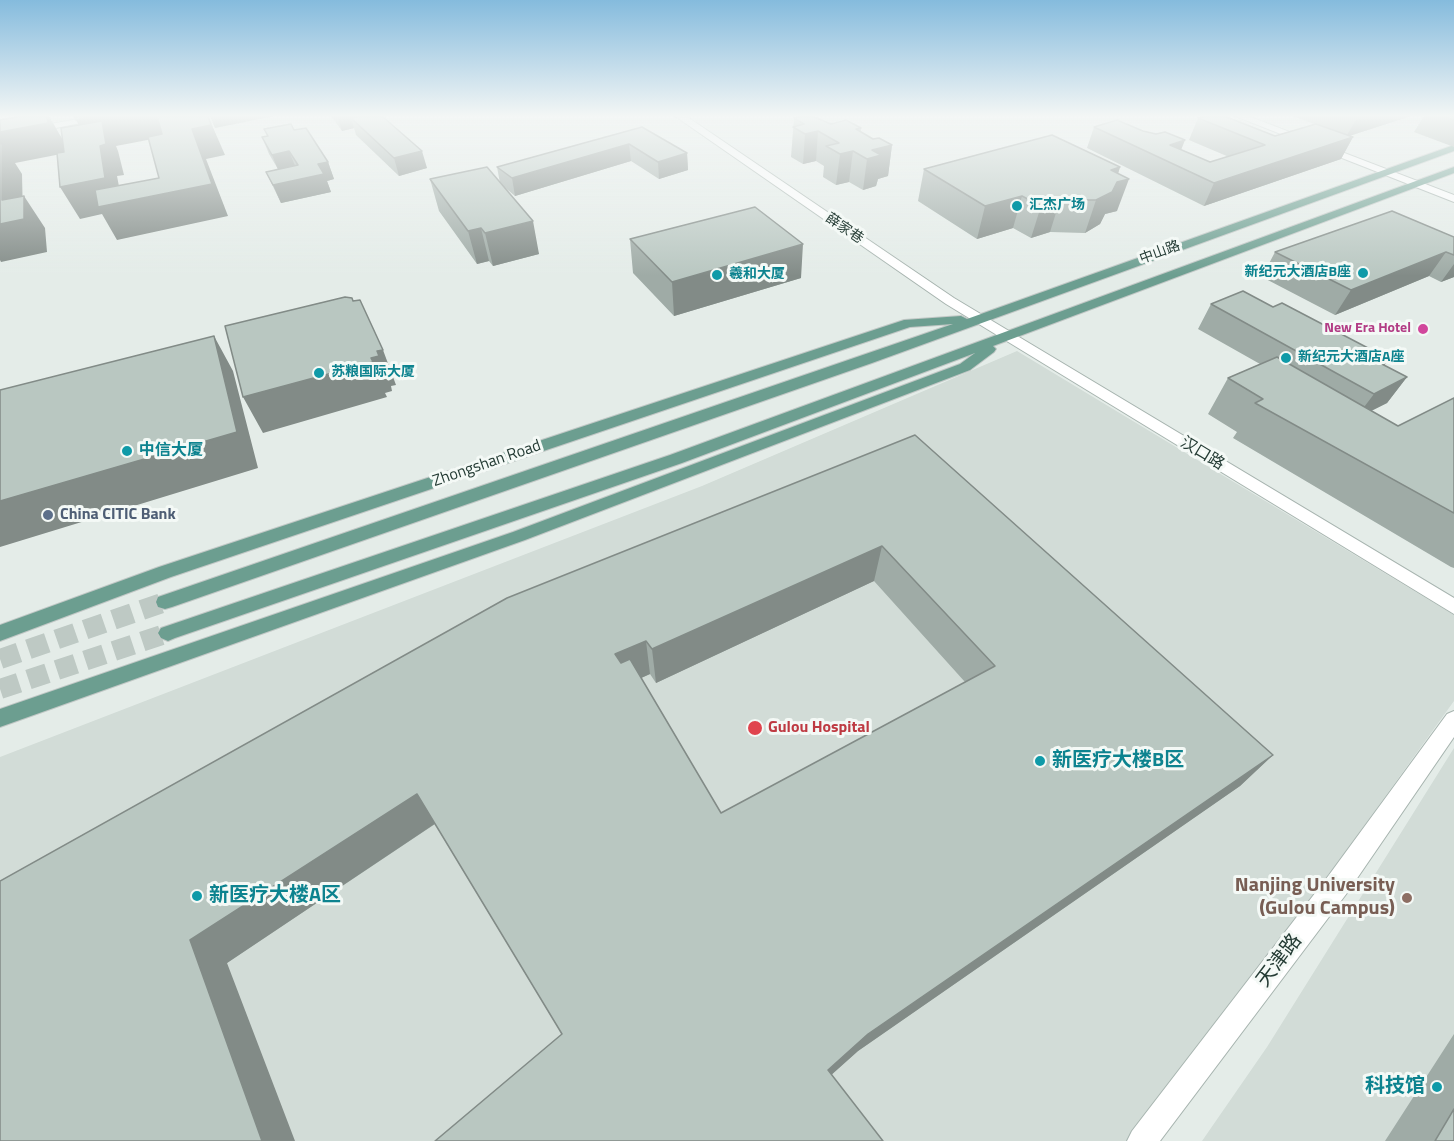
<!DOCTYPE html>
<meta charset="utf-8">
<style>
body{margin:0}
canvas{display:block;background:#e4ece8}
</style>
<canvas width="1454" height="1141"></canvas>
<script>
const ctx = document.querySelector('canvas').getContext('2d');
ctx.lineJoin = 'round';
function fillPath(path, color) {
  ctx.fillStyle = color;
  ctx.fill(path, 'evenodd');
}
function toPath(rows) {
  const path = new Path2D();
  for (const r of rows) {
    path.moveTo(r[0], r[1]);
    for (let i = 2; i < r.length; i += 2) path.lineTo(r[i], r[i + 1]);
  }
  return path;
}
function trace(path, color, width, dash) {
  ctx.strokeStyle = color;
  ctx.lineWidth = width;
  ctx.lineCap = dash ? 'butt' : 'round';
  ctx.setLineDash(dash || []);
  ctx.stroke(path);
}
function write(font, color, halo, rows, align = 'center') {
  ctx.font = font + ' "Titillium Web","Noto Sans SC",sans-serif';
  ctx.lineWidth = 6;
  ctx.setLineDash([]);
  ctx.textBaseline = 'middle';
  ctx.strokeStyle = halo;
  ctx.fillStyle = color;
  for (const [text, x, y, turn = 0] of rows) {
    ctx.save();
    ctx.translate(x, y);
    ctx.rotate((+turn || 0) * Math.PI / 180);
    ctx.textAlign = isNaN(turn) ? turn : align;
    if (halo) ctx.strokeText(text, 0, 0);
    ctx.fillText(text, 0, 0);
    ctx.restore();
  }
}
fillPath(toPath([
 [1017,351,1454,615,1454,701,1137,1141,0,1141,0,757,702,486],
 [1454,748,1454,1141,1202,1141,1267,1047]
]), '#d2dcd7');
trace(toPath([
 [0,659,165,602],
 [0,689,168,633]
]), '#bec9c4', 20, [20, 10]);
const minor = toPath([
 [1235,116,1248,116,1454,195,1454,202,1235,116]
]);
const tertiary = toPath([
 [675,116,686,116,954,298,1454,598,1454,614,946,304,675,116],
 [1454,711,1454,737,1347,893,1160,1141,1127,1141,1132,1131,1329,875,1447,714,1454,711]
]);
const secondary = toPath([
 [95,116,116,116,0,139,0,133,95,116]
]);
const primary = toPath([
 [1454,145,1454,151,872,363,172,607,165,609,158,607,156,602,158,597,953,324,910,327,171,577,0,641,0,625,159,567,904,320,961,316,967,319,1454,145],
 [1454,167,1454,173,993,346,996,349,994,352,970,370,525,540,0,727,0,709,513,532,960,364,975,353,682,463,175,638,168,641,161,638,158,633,161,628,670,455,1454,167]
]);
trace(minor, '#a7b4af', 2);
trace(tertiary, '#a7b4af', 2);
trace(secondary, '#a3b7af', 2);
trace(primary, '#c2c8c6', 2);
fillPath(minor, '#fff');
fillPath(tertiary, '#fff');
fillPath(secondary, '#fff');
fillPath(primary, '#6c9e90');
fillPath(toPath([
 [331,116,382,116,427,168,399,176,356,135,354,128,342,131],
 [1292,116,1411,116,1349,136,1353,137,1341,159,1204,206,1087,148,1094,127,1181,150,1210,162,1229,157,1189,140,1198,118,1275,136,1314,124],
 [1424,116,1454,116,1454,147,1414,132],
 [794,118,861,128,861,132,873,139,892,145,888,176,878,179,876,186,863,190,849,182,836,185,823,177,824,166,816,161,803,164,791,157],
 [642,127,687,153,688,170,659,179,631,161,515,196,503,186,539,254,493,266,489,261,477,264,439,211,430,179,500,183,497,167],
 [264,129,294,130,328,162,334,179,327,181,331,192,281,203,266,172,278,169,269,154,262,137,267,136],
 [1120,167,1118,174,1117,211,1105,214,1100,224,1085,233,1050,232,1031,238,1013,228,977,239,918,201,924,169],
 [1454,237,1454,277,1441,282,1429,276,1335,315,1262,277,1275,252],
 [630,239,801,278,674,316,633,273],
 [1211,304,1384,365,1407,377,1387,403,1371,411,1398,426,1454,398,1454,568,1451,567,1233,438,1237,432,1208,414,1228,378,1260,364,1198,329],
 [915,435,1273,755,1240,786,858,1051,831,1075,562,1034,435,824,227,963,0,881],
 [874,581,965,682,721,813,641,678,650,674,656,683],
 [1454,1034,1454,1141,1385,1141]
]), '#9faba6');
fillPath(toPath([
 [47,116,49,116,64,142,66,153,15,163,22,174,23,220,24,196,45,228,47,252,1,262,0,260,0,224,2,200,0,166,0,132],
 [99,116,183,116,189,132,116,146,118,151,124,175,117,176,122,202,212,184,192,129,208,116,225,155,206,159,228,216,117,240,102,214,80,219,60,187,93,150,76,120],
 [210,116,275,116,215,128],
 [337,116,372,116,351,118,354,128,342,131],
 [1358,116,1411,116,1346,137],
 [818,131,816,161,803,164,805,134],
 [1353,137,1341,159,1204,206,1214,183],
 [1185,140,1176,163,1170,145],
 [629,144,631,161,515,196,512,178],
 [892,145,888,176,878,179,876,186,863,190,867,159,872,150],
 [289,151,296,168,279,172,272,155],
 [422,151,427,168,399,176,394,158],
 [853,151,849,182,836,185,840,154],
 [687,153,688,170,659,179,658,162],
 [328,162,334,179,327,181,331,192,281,203,273,185,318,164],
 [1120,167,1112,192,1117,182,1129,179,1117,211,1105,214,1100,224,1085,233,1096,200,1111,170],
 [1022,196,1013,228,977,239,985,206],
 [1060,200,1050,232,1031,238,1041,206],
 [533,221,539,254,493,266,485,233],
 [481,228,489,261,477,264,468,231],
 [803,244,801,278,674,316,672,282],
 [1446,252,1429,276,1335,315,1351,290],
 [1454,264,1454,277,1441,282],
 [214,336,233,371,258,468,0,547,0,501],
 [383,350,396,385,391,386,392,391,385,393,387,397,263,433,243,397,371,358,377,351],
 [1389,359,1370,384,1380,363],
 [1407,377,1387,403,1355,419,1374,394],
 [882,546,874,581,656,683,652,649],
 [646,641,650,674,621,687,615,654],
 [1273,755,1240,786,858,1051,820,1085,828,1070,868,1034],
 [417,794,436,823,227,963,295,1141,262,1141,190,940]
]), '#828b87');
const building = toPath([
 [21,116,47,116,48,123,0,132,0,120,21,116],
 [75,116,99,116,76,120,75,116],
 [157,116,208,116,211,125,192,129,212,184,98,207,95,190,159,178,148,137,162,134,157,116],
 [359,116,382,116,422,151,394,158,351,118,359,116],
 [801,116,812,116,831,124,846,120,861,128,856,129,873,139,879,138,892,145,872,150,881,155,867,159,853,151,840,154,826,146,839,143,818,131,805,134,793,127,804,124,794,118,801,116],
 [1205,116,1224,116,1275,136,1316,124,1353,137,1214,183,1094,127,1117,120,1143,131,1156,134,1165,132,1185,140,1170,145,1210,162,1265,145,1198,118,1205,116],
 [1443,116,1454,116,1454,120,1443,116],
 [102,121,106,144,100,146,105,178,60,187,57,153,64,152,61,128,102,121],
 [291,124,294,130,306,128,328,162,318,164,324,174,273,185,266,172,298,165,289,151,272,155,262,137,268,136,264,129,291,124],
 [642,127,687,153,658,162,629,144,512,178,497,167,642,127],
 [1052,135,1120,167,1111,170,1129,179,1117,182,1112,192,1096,200,1060,200,1041,206,1022,196,985,206,924,169,1052,135],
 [2,143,2,200,24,196,24,219,0,224,0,144,2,143],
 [487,167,533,221,485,233,481,228,468,231,430,179,487,167],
 [755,207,803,244,672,282,630,239,755,207],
 [1392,211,1454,237,1454,255,1446,252,1351,290,1275,252,1392,211],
 [1243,291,1273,307,1282,303,1389,359,1380,363,1407,377,1374,394,1211,304,1243,291],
 [345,297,352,298,353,301,360,300,383,350,377,351,379,356,371,358,373,362,243,397,225,326,345,297],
 [214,336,237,432,0,501,0,390,214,336],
 [1277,357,1398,426,1454,398,1454,513,1255,403,1263,399,1228,378,1277,357],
 [915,435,1273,755,868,1034,828,1070,883,1141,435,1141,562,1034,417,794,190,940,262,1141,0,1141,0,881,507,598,915,435],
 [882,546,995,666,721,813,630,659,621,663,615,654,646,641,652,649,882,546],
 [1454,1109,1454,1141,1435,1141,1454,1109]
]);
fillPath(building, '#b9c7c1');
trace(building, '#828b87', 1.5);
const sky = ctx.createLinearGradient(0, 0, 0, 276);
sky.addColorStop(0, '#85bbdd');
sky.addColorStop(0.42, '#f3f6f5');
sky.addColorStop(1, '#f3f6f500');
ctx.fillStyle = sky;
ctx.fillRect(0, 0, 1454, 276);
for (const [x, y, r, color] of [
 [1017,206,6,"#0f9aa8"],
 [1363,273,6,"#0f9aa8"],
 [717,275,6,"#0f9aa8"],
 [1423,329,6,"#d1479c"],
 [1286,358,6,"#0f9aa8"],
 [319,373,6,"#0f9aa8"],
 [127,451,6,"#0f9aa8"],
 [48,515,6,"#5c6f8a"],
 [755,728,8,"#e0444e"],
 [1040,761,6,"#0f9aa8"],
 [197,896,6,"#0f9aa8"],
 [1407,898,6,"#8d6e63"],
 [1437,1087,6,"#0f9aa8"]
]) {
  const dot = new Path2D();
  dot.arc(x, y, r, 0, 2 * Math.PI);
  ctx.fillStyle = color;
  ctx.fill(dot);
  trace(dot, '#f4f9f6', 2);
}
write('bold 14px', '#0d838f', '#f4f9f6', [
 ["汇杰广场",1029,206],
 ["新纪元大酒店B座",1351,273,"right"],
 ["羲和大厦",729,275],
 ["新纪元大酒店A座",1298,358],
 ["苏粮国际大厦",331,373]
], 'left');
write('14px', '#253c35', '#f4f9f6', [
 ["薛家巷",844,229,34],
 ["中山路",1160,253,-20]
]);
write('bold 14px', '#b23c85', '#f4f9f6', [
 ["New Era Hotel",1411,329]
], 'right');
write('bold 16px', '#0d838f', '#f4f9f6', [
 ["中信大厦",139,451]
], 'left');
write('16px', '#253c35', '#f4f9f6', [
 ["汉口路",1202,454,31],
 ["Zhongshan Road",487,464,-19]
]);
write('bold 16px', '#4e5e75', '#f4f9f6', [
 ["China CITIC Bank",60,515]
], 'left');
write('bold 16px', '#be3a42', '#f4f9f6', [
 ["Gulou Hospital",768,728]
], 'left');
write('bold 20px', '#0d838f', '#f4f9f6', [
 ["新医疗大楼B区",1052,761],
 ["新医疗大楼A区",209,896],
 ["科技馆",1425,1087,"right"]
], 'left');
write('bold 20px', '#785e54', '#f4f9f6', [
 ["Nanjing University",1395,886],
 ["(Gulou Campus)",1395,909]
], 'right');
write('20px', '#253c35', '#f4f9f6', [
 ["天津路",1280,961,-53]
]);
</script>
